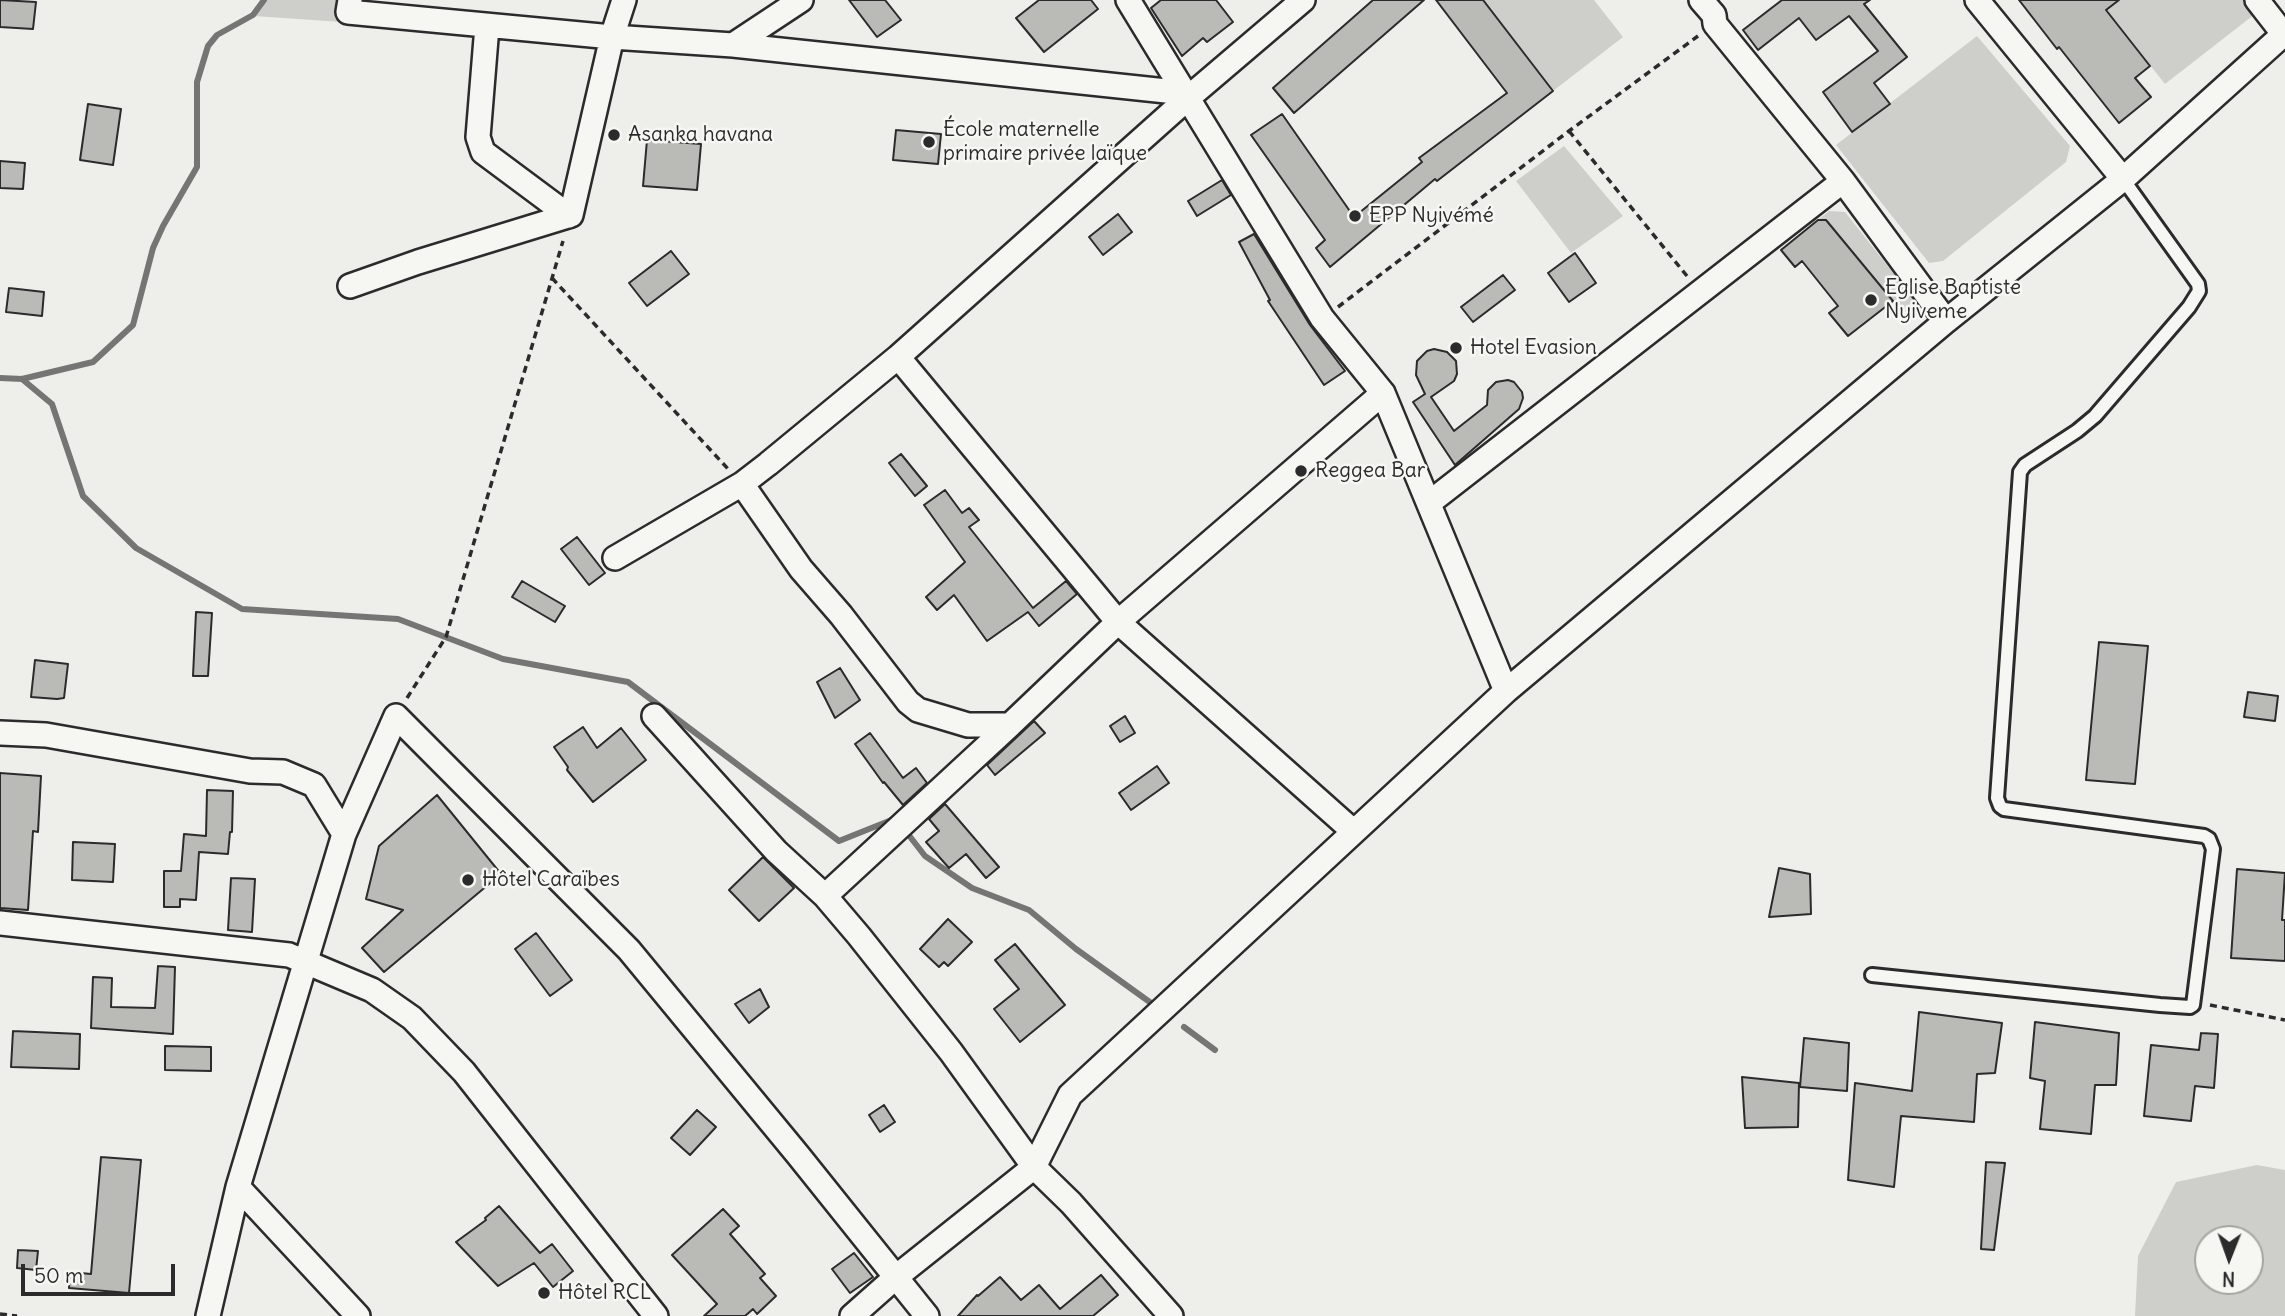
<!DOCTYPE html>
<meta charset="utf-8">
<style>
body{margin:0}
#map{position:relative;width:2285px;height:1316px;overflow:hidden;background:#eeeeea;font-family:Delius,sans-serif}
canvas{display:block}
.north{position:absolute;left:2194px;top:1225px;width:70px;height:70px;box-sizing:border-box;background:#f6f6f2;border:2px solid #a5a5a2;border-radius:50%;rotate:181deg;font-size:19px;font-weight:700;line-height:28px;text-align:center;color:#2b2b2b}
.north::after{content:'';display:block;margin:auto;width:24px;height:32px;background:#2b2b2b;clip-path:polygon(50% 0,100% 100%,50% 72%,0 100%)}
.scale{position:absolute;left:21px;top:1264px;width:154px;height:32px;box-sizing:border-box;border:4px solid #2b2b2b;border-top:0;padding-left:9px;font-size:21px;line-height:24px;white-space:nowrap;color:#2b2b2b;-webkit-text-stroke:5px #f6f6f2;paint-order:stroke}
</style>
<div id="map">
<canvas width="2285" height="1316"></canvas>
<div class="north">N</div>
<div class="scale">50 m</div>
</div>
<script>
const ctx = document.querySelector('canvas').getContext('2d');
ctx.lineJoin = 'round';
function fillPath(path, color) {
  ctx.fillStyle = color;
  ctx.fill(path, 'evenodd');
}
function toPath(rows) {
  const path = new Path2D();
  for (const r of rows) {
    path.moveTo(r[0], r[1]);
    for (let i = 2; i < r.length; i += 2) path.lineTo(r[i], r[i + 1]);
  }
  return path;
}
function trace(path, color, width, dash) {
  ctx.strokeStyle = color;
  ctx.lineWidth = width;
  ctx.lineCap = dash ? 'butt' : 'round';
  ctx.setLineDash(dash || []);
  ctx.stroke(path);
}
function write(font, color, halo, rows, align = 'center') {
  ctx.font = font + ' Delius,sans-serif';
  ctx.lineWidth = 5;
  ctx.setLineDash([]);
  ctx.textBaseline = 'middle';
  ctx.strokeStyle = halo;
  ctx.fillStyle = color;
  for (const [text, x, y, turn = 0] of rows) {
    ctx.save();
    ctx.translate(x, y);
    ctx.rotate((+turn || 0) * Math.PI / 180);
    ctx.textAlign = isNaN(turn) ? turn : align;
    if (halo) ctx.strokeText(text, 0, 0);
    ctx.fillText(text, 0, 0);
    ctx.restore();
  }
}
fillPath(toPath([
 [264,0,344,0,342,22,254,16],
 [1483,0,1594,0,1623,37,1553,91],
 [2120,0,2255,0,2255,14,2165,84,2106,10],
 [1977,36,2070,146,2066,162,1943,261,1929,263,1836,145],
 [1564,146,1623,216,1571,253,1516,181],
 [1829,211,1845,212,1917,303,1915,307,1905,312,1901,310,1826,220,1818,220],
 [2257,1165,2285,1170,2285,1316,2135,1316,2138,1256,2176,1182],
 [2208,1239,2250,1239,2250,1281,2208,1281]
]), '#cececa');
trace(toPath([
 [0,378,22,379,93,362,133,325,153,248,163,226,197,167,197,82,208,46,217,35,253,15,264,0],
 [22,379,52,404,83,496,136,548,242,609,398,619,503,659,628,682,839,841,894,819],
 [904,829,925,856,972,888,1029,910,1076,949,1158,1008],
 [1184,1027,1215,1050]
]), '#757573', 6);
const building = toPath([
 [0,0,36,2,33,29,0,27,0,0],
 [849,0,885,0,901,20,877,37,849,0],
 [1039,0,1091,0,1098,9,1044,52,1016,18,1039,0],
 [1161,0,1216,0,1233,22,1207,42,1203,38,1182,56,1151,8,1161,0],
 [1373,0,1424,0,1294,113,1273,88,1373,0],
 [1436,0,1483,0,1553,91,1437,181,1435,179,1330,267,1316,248,1325,240,1251,135,1282,114,1354,217,1422,162,1419,158,1507,93,1436,0],
 [1782,0,1870,0,1864,4,1907,57,1874,83,1890,104,1852,132,1823,92,1878,51,1849,16,1816,40,1799,18,1758,50,1743,30,1782,0],
 [2019,0,2119,0,2106,10,2150,66,2135,78,2151,97,2119,123,2059,47,2057,49,2019,0],
 [88,104,121,109,113,165,80,160,88,104],
 [896,130,941,134,938,164,893,160,896,130],
 [647,140,701,144,697,190,643,186,647,140],
 [0,161,25,163,23,189,0,188,0,161],
 [1222,180,1231,195,1197,216,1188,201,1222,180],
 [1118,214,1132,232,1103,255,1089,237,1118,214],
 [1818,220,1826,220,1893,301,1848,336,1829,313,1838,306,1802,261,1795,267,1781,250,1818,220],
 [1254,234,1310,325,1345,371,1324,385,1268,301,1270,300,1239,242,1254,234],
 [671,251,689,274,647,306,629,283,671,251],
 [1575,253,1596,283,1569,302,1548,273,1575,253],
 [1503,275,1515,290,1473,322,1461,307,1503,275],
 [9,288,44,292,42,316,6,312,9,288],
 [1434,349,1447,352,1456,361,1457,374,1454,381,1431,397,1454,431,1487,405,1488,390,1496,382,1508,380,1514,382,1522,392,1523,398,1519,409,1455,465,1413,402,1425,394,1416,375,1417,361,1427,351,1434,349],
 [901,454,927,486,915,496,889,463,901,454],
 [945,490,962,513,969,508,979,520,969,527,1033,608,1066,581,1077,594,1039,626,1028,612,987,641,954,595,937,610,926,597,965,562,924,505,945,490],
 [577,537,605,573,589,585,561,549,577,537],
 [522,581,565,606,555,622,512,597,522,581],
 [196,612,212,613,208,676,193,676,196,612],
 [2099,642,2148,646,2135,784,2086,780,2099,642],
 [35,660,68,664,64,698,57,699,31,697,35,660],
 [840,668,860,700,835,718,817,682,840,668],
 [2248,692,2278,696,2275,721,2244,717,2248,692],
 [1125,716,1135,733,1120,742,1110,726,1125,716],
 [1034,721,1045,733,995,775,987,765,1034,721],
 [583,727,597,748,621,728,646,760,593,802,567,770,568,767,554,747,583,727],
 [870,733,903,778,916,768,927,783,903,805,884,782,883,783,855,744,870,733],
 [1157,766,1169,783,1131,810,1119,793,1157,766],
 [0,773,41,776,38,832,33,831,28,910,0,908,0,773],
 [207,790,233,791,232,832,230,832,228,854,199,852,196,900,180,899,180,907,164,907,164,871,181,871,184,834,206,836,207,790],
 [437,795,501,874,384,972,362,948,403,910,366,899,379,846,437,795],
 [945,804,999,867,986,878,966,854,949,868,926,842,939,831,929,819,945,804],
 [73,842,115,844,113,882,72,880,73,842],
 [763,857,794,888,759,921,729,890,763,857],
 [1779,868,1810,874,1811,914,1769,917,1779,868],
 [2237,869,2285,873,2282,920,2285,920,2285,961,2231,958,2237,869],
 [231,878,255,879,252,932,228,930,231,878],
 [948,919,972,942,948,966,944,962,939,967,920,949,948,919],
 [536,933,572,980,550,996,515,949,536,933],
 [1015,944,1065,1005,1020,1042,994,1009,1019,989,995,960,1015,944],
 [158,966,175,967,173,1034,91,1028,93,977,112,978,111,1007,155,1008,158,966],
 [760,989,769,1007,749,1023,735,1004,760,989],
 [1919,1012,2002,1023,1995,1073,1977,1074,1974,1122,1901,1116,1894,1187,1848,1180,1855,1083,1912,1091,1919,1012],
 [2035,1022,2119,1033,2116,1085,2095,1085,2091,1134,2040,1129,2045,1081,2030,1078,2035,1022],
 [13,1031,80,1034,79,1069,11,1067,13,1031],
 [2201,1033,2218,1034,2214,1088,2195,1086,2191,1121,2144,1116,2151,1045,2199,1050,2201,1033],
 [1804,1038,1849,1043,1847,1091,1800,1087,1804,1038],
 [165,1046,211,1047,211,1071,165,1070,165,1046],
 [1742,1077,1799,1083,1798,1127,1745,1128,1742,1077],
 [884,1105,895,1122,880,1132,869,1115,884,1105],
 [697,1110,716,1127,690,1155,671,1138,697,1110],
 [101,1157,141,1160,129,1293,69,1288,70,1272,91,1274,101,1157],
 [1986,1162,2005,1163,1994,1250,1981,1249,1986,1162],
 [499,1206,540,1253,552,1244,573,1271,553,1287,534,1263,498,1286,456,1242,486,1220,485,1218,499,1206],
 [723,1209,739,1226,730,1234,765,1274,760,1278,776,1296,757,1314,753,1309,745,1316,704,1316,717,1304,672,1255,723,1209],
 [18,1250,38,1251,36,1270,17,1268,18,1250],
 [854,1253,873,1277,850,1293,832,1269,854,1253],
 [1101,1275,1118,1295,1093,1316,958,1316,977,1295,978,1296,1000,1277,1021,1300,1039,1285,1060,1309,1101,1275]
]);
fillPath(building, '#babab7');
trace(building, '#2b2b2b', 2);
const service = toPath([
 [1872,975,2160,1005,2190,1007,2193,1005,2213,849,2209,839,2204,836,2004,809,2000,806,1997,798,2020,472,2025,465,2077,431,2095,416,2189,307,2199,291,2198,284,2123,179]
]);
const minor = toPath([
 [350,0,348,12,612,37,733,45,1185,93],
 [1128,0,1322,318,1383,393,1506,691],
 [1701,0,1714,15,1715,24,1843,181,1946,321],
 [1977,0,2123,179],
 [2257,0,2285,36],
 [487,26,478,137,483,152,569,216],
 [733,45,801,0],
 [350,286,418,262,571,215,612,37,624,0],
 [898,357,1118,622,1353,831],
 [742,484,801,569,841,615,908,702,918,710,968,725,1010,725,1118,622,1383,393],
 [1429,503,1843,181],
 [615,558,742,484,768,464,898,357,1188,98,1303,0],
 [654,716,776,851,825,896,859,936,951,1052,1034,1167,1071,1203,1171,1316],
 [0,733,46,735,250,771,283,772,314,785,344,834],
 [825,896,1010,725],
 [0,923,289,955,372,990,412,1018,464,1072,656,1316],
 [238,1187,358,1316],
 [208,1316,238,1187,344,834,396,716,629,950,798,1155,927,1316],
 [852,1316,896,1277,1034,1167,1070,1095,1506,691,1946,321,2123,179,2285,33]
]);
trace(service, '#2b2b2b', 18);
trace(minor, '#2b2b2b', 28);
trace(toPath([
 [1569,131,1687,276],
 [552,278,729,470],
 [1338,307,1569,131,1698,36],
 [407,698,446,637,563,241],
 [2210,1005,2285,1020],
 [0,1314,17,1316]
]), '#2b2b2b', 3.5, [7, 5]);
trace(service, '#f6f6f2', 12);
trace(minor, '#f6f6f2', 23);
for (const [x, y, r, color] of [
 [614,135,7,"#2b2b2b"],
 [929,142,7,"#2b2b2b"],
 [1355,216,7,"#2b2b2b"],
 [1871,300,7,"#2b2b2b"],
 [1456,348,7,"#2b2b2b"],
 [1301,471,7,"#2b2b2b"],
 [468,880,7,"#2b2b2b"],
 [544,1293,7,"#2b2b2b"]
]) {
  const dot = new Path2D();
  dot.arc(x, y, r, 0, 2 * Math.PI);
  ctx.fillStyle = color;
  ctx.fill(dot);
  trace(dot, '#f6f6f2', 2.5);
}
write('21px', '#2b2b2b', '#f6f6f2', [
 ["École maternelle",943,130],
 ["primaire privée laïque",943,154],
 ["Asanka havana",628,135],
 ["EPP Nyivémé",1369,216],
 ["Eglise Baptiste",1885,288],
 ["Nyiveme",1885,312],
 ["Hotel Evasion",1470,348],
 ["Reggea Bar",1315,471],
 ["Hôtel Caraïbes",482,880],
 ["Hôtel RCL",558,1293]
], 'left');
</script>
